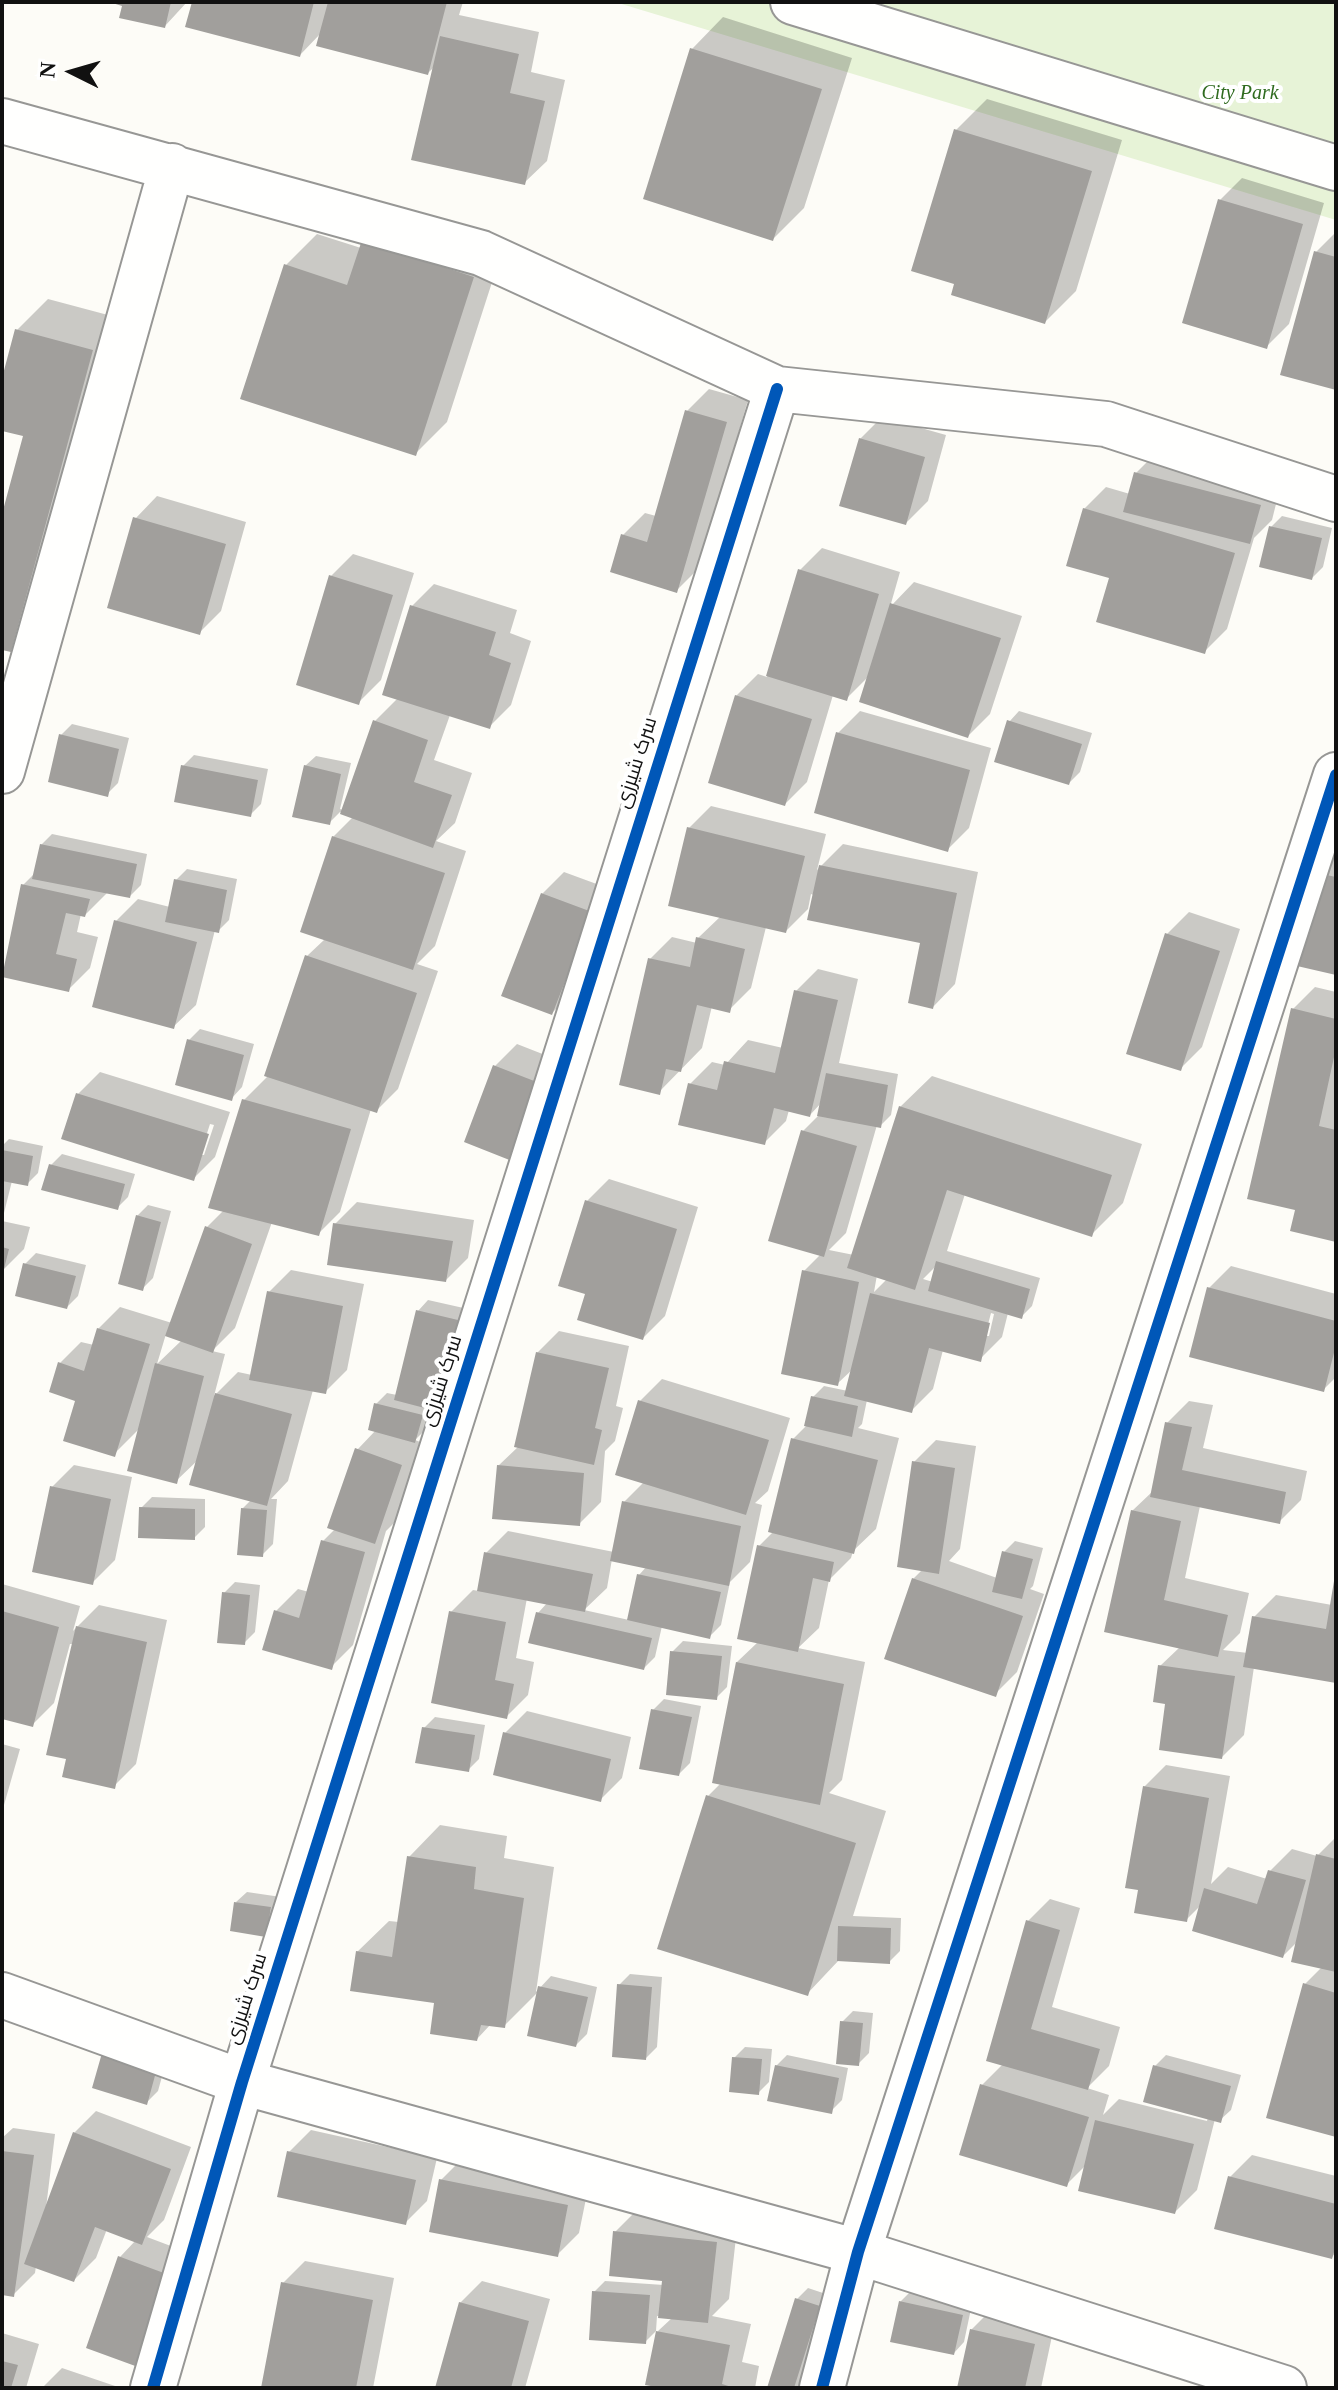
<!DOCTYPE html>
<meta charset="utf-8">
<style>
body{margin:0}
#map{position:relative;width:1338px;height:2390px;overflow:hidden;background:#fdfcf7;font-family:"Times New Roman",serif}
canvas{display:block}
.frame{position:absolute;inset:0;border:4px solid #111;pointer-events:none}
.north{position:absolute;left:32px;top:32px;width:80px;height:80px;-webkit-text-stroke:6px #fff;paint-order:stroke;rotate:275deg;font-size:22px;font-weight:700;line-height:32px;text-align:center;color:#111}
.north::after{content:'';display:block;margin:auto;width:28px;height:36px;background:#111;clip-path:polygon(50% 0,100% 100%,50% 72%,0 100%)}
</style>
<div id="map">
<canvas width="1338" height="2390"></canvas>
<div class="frame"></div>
<div class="north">N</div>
</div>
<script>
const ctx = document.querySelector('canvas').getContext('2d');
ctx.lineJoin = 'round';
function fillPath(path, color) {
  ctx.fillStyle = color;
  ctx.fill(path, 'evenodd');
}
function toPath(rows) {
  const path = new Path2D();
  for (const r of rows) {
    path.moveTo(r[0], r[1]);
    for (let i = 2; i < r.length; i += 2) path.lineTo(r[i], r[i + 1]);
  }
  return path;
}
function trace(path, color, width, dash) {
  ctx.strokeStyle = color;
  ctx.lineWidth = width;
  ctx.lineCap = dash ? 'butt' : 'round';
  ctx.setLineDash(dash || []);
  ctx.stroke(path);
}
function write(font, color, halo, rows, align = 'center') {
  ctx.font = font + ' "Times New Roman",Cairo,serif';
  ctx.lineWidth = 8;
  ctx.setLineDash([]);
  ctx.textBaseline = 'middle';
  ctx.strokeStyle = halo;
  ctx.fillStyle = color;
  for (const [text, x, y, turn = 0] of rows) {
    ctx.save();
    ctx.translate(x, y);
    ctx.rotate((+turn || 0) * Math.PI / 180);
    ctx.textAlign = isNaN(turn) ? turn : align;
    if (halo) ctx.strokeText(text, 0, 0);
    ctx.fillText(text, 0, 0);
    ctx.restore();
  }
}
fillPath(toPath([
 [615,2,1336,2,1336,220]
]), '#e7f3d7');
fillPath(toPath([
 [112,2,187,2,165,26,124,5],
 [194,2,463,2,459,15,539,32,531,72,565,80,547,161,524,183,435,66,428,73,322,32,300,55],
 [723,17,852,58,804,208,773,239,692,49],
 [987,99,1122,140,1076,291,1045,322,956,282,956,130],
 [1242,178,1324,203,1289,324,1267,346,1220,200],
 [1336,232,1336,388,1316,252],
 [317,234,361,248,504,245,447,422,416,453,286,265],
 [48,299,123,319,42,619,11,650,2,648,2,522,25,435,2,429,2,386,17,330],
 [709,389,748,400,699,568,677,590,612,571,623,535,645,513,656,516,687,411],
 [882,417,946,435,928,501,906,523,860,439],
 [1158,451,1281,484,1272,520,1254,538,1227,629,1205,651,1111,576,1084,509,1106,487,1130,494,1136,473],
 [157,496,246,522,221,611,199,633,135,519],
 [1282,516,1332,528,1323,567,1312,578,1271,527],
 [822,548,900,572,890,607,914,582,1022,616,990,714,968,736,869,676,846,699,833,695,807,782,785,804,736,696,758,674,767,677,800,570],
 [353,554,414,573,381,680,359,702,331,576],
 [434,584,517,610,510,633,531,641,511,705,489,727,450,715,434,760,472,773,455,823,436,841,466,851,435,946,417,964,438,971,398,1089,376,1111,371,1109,340,1212,318,1234,272,1222,235,1328,212,1351,225,1354,214,1396,238,1372,252,1375,269,1292,291,1270,364,1284,347,1370,325,1392,313,1390,288,1481,271,1499,277,1499,273,1544,262,1555,243,1508,252,1499,199,1459,176,1481,140,1428,114,1454,78,1399,59,1364,81,1342,94,1345,98,1329,120,1307,172,1323,207,1227,224,1210,244,1100,269,1075,307,956,325,939,333,837,353,817,340,812,329,823,305,766,316,756,351,763,340,809,343,810,375,721,398,698,412,606],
 [166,1334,182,1340,157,1364],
 [860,711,991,748,969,828,947,850,838,733],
 [1019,711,1092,733,1080,772,1069,783,1009,722],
 [72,724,129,738,118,783,107,794,61,735],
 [194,755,268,769,261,804,250,815,183,766],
 [711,806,826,834,817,870,843,844,978,872,955,984,933,1007,922,942,811,894,808,909,786,931,766,927,751,988,729,1010,712,1006,702,1048,659,1092,650,959,672,937,697,943,698,938,721,916,689,828],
 [52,834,147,854,141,885,130,896,108,892,85,915,81,914,77,932,98,937,90,968,68,990,23,885,36,872,41,845],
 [1336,857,1336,973,1319,874],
 [187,869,237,879,229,920,218,931,215,930,196,1005,173,1027,116,921,138,899,170,907,176,880],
 [564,872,613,890,574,991,552,1013,542,894],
 [1189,912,1240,929,1202,1047,1180,1069,1167,934],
 [818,969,858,979,839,1063,898,1074,891,1115,880,1126,877,1125,846,1233,829,1250,854,1255,900,1107,932,1076,1142,1144,1123,1203,1092,1234,965,1194,947,1251,1040,1278,1032,1306,1021,1317,1008,1313,1002,1337,980,1359,943,1350,933,1389,911,1411,867,1400,862,1424,858,1428,899,1438,876,1529,853,1551,851,1558,829,1580,819,1628,798,1648,865,1662,842,1780,829,1793,886,1811,853,1916,901,1918,900,1951,889,1962,840,1959,807,1994,708,1796,721,1783,737,1662,758,1642,759,1546,774,1531,793,1439,806,1426,813,1397,824,1386,848,1391,854,1368,837,1384,804,1271,821,1254,771,1239,803,1131,820,1114,822,1102,810,1115,789,1110,786,1121,764,1143,690,1084,712,1062,725,1065,748,1040,783,1048,796,991],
 [937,1265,933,1282,923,1279],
 [877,1275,887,1279,874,1292],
 [991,1313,994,1314,989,1336,985,1336],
 [1315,987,1336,992,1336,1240,1298,1209,1293,1009],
 [200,1029,254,1044,242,1087,232,1098,189,1040],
 [517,1044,563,1062,534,1136,495,1066],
 [100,1072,230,1112,215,1157,193,1179,78,1094],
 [210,1124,214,1125,204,1155,200,1155],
 [9,1139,43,1146,38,1173,27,1184,12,1181,2,1221,30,1227,24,1249,2,1271,2,1146],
 [62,1154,135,1174,128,1197,117,1208,51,1165],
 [609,1179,698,1207,665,1316,643,1338,587,1292,587,1201],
 [357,1202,474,1220,468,1258,446,1280,335,1224],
 [148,1205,171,1211,153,1278,142,1289,137,1216],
 [36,1253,86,1265,78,1296,67,1307,25,1264],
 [1231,1266,1336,1294,1336,1377,1323,1390,1209,1288],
 [428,1300,468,1309,425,1430,415,1440,423,1443,397,1520,386,1531,353,1645,331,1667,276,1611,298,1589,309,1592,323,1541,335,1529,357,1450,376,1430,376,1404,387,1393,397,1395,418,1311],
 [559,1331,629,1346,616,1406,623,1408,615,1441,605,1451,601,1502,579,1524,498,1466,519,1446,537,1353],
 [662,1379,790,1418,768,1491,755,1503,762,1505,750,1562,730,1582,721,1625,710,1636,662,1626,655,1657,644,1668,538,1613,548,1602,527,1598,516,1658,534,1662,528,1695,506,1717,451,1612,473,1590,479,1591,486,1553,508,1531,614,1552,624,1502,644,1482,640,1401],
 [612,1559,647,1566,639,1575,629,1620,584,1610,607,1588],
 [1189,1401,1213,1405,1203,1448,1307,1471,1301,1500,1279,1522,1200,1506,1185,1578,1249,1593,1240,1633,1223,1650,1248,1653,1254,1617,1276,1595,1332,1605,1336,1584,1336,1681,1254,1667,1244,1735,1222,1757,1167,1702,1160,1666,1180,1647,1132,1511,1153,1491,1167,1423],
 [936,1440,976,1446,960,1549,949,1561,997,1578,1004,1552,1015,1541,1043,1548,1033,1586,1030,1589,1044,1594,1017,1672,995,1694,913,1579,923,1569,914,1462],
 [74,1465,132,1477,115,1560,93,1582,52,1487],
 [152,1497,205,1499,205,1527,194,1538,141,1508],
 [235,1582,260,1585,255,1632,244,1643,224,1593],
 [2,1584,80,1606,73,1631,99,1605,167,1620,136,1764,114,1786,68,1758,74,1644,70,1644,54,1703,32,1725,2,1717],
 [683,1641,732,1646,727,1687,716,1698,672,1652],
 [664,1699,701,1706,690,1763,679,1774,653,1710],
 [527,1711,631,1737,622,1778,600,1800,505,1733],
 [435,1717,485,1725,479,1759,468,1770,424,1728],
 [2,1744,20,1749,2,1812],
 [1166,1765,1230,1776,1211,1884,1228,1867,1267,1879,1270,1871,1292,1849,1317,1856,1336,1837,1336,2135,1305,1984,1322,1967,1298,1941,1283,1956,1201,1905,1186,1920,1140,1888,1144,1787],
 [440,1825,507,1836,504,1858,554,1867,536,1992,551,1976,597,1987,587,2034,576,2045,539,1991,504,2026,491,2024,477,2039,437,2001,357,1952,389,1921,399,1922,409,1857],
 [247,1892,281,1897,266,1935,236,1902],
 [1050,1899,1080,1908,1052,2007,1120,2027,1109,2066,1087,2088,1109,2095,1103,2115,1119,2099,1207,2121,1208,2117,1155,2066,1166,2055,1241,2075,1231,2110,1220,2120,1215,2119,1197,2190,1175,2212,1086,2165,1067,2184,982,2085,1003,2064,1028,1921],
 [630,1974,662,1977,657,2047,646,2058,619,1985],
 [853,2011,873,2013,869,2053,858,2064,842,2022],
 [745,2047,772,2049,769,2082,758,2093,734,2058],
 [169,2051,158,2091,147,2102,95,2087],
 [787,2055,848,2068,842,2100,831,2111,776,2066],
 [96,2111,191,2147,164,2220,147,2237,192,2254,160,2342,120,2257,136,2240,107,2229,96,2258,74,2280,36,2266,35,2273,13,2295,2,2293,2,2138,13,2128,55,2134,46,2208,74,2133],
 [311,2130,437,2158,427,2201,405,2223,289,2152],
 [1252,2155,1336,2176,1336,2252,1332,2257,1230,2177],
 [463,2158,589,2184,579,2233,557,2255,441,2180],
 [637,2210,738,2220,729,2299,712,2316,751,2324,742,2362,759,2366,755,2388,672,2388,658,2331,672,2318,657,2316,656,2331,645,2342,594,2292,605,2281,664,2285,664,2279,615,2232],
 [305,2261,394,2278,373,2388,263,2388,283,2283],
 [482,2281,550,2299,525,2388,437,2388,460,2303],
 [808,2288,829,2295,800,2388,769,2388,797,2299],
 [911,2291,972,2304,964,2342,954,2353,900,2302],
 [993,2308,1055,2322,1041,2388,959,2388,971,2330],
 [2,2333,39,2344,26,2388,2,2388],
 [62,2368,121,2388,42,2388]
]), '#0003');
fillPath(toPath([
 [109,2,171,2,165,28,119,18,122,6],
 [192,2,314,2,300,57,185,27],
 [328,2,447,2,428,75,316,46],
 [440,36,519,54,510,93,545,101,525,185,411,160],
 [690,48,822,89,773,241,643,199],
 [954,129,1092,171,1045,324,951,295,954,284,911,271],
 [1218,199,1303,224,1267,349,1182,323],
 [362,240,474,277,416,456,240,399,284,264,347,285],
 [1314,251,1336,257,1336,390,1280,375],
 [15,329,93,350,11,652,2,650,2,514,23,436,2,431,2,378],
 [685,410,727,422,677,593,610,572,621,534,647,542],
 [859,438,925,457,906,525,839,506],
 [1134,472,1261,505,1250,544,1123,512],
 [1083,508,1235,553,1205,654,1096,622,1109,578,1066,566],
 [133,517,226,544,200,635,107,608],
 [1269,526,1322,538,1312,580,1259,567],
 [798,569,879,594,847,701,766,676],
 [329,575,393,595,359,705,296,685],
 [890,603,1001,638,968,738,859,702],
 [410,605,496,632,489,655,511,663,490,729,382,695],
 [735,695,812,719,785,806,708,783],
 [373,720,428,740,414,782,452,795,433,848,340,814],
 [1007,720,1082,744,1069,785,994,762],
 [836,732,970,770,948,852,814,813],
 [59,734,119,749,108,797,48,782],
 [181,765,258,780,251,817,174,802],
 [304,765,341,774,330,825,292,817],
 [687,827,805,856,786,933,668,906],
 [332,836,445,873,413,970,300,932],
 [40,844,137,864,130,898,32,879],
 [819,865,957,893,933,1009,908,1003,920,943,807,920],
 [1317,873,1336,877,1336,975,1297,966],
 [174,879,227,890,219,933,165,922],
 [21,884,90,899,85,917,66,913,56,954,77,959,69,992,2,977],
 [541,893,592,912,552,1015,501,996],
 [114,920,197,942,174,1029,92,1007],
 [1165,933,1220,951,1181,1071,1126,1054],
 [696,937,745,949,730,1013,697,1005,681,1072,666,1069,660,1095,619,1085,648,958,690,967],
 [305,955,417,993,377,1113,264,1076],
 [794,990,838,1000,810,1117,774,1108,765,1145,678,1125,688,1083,717,1090,724,1061,775,1073],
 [1291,1008,1336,1019,1336,1048,1319,1126,1336,1130,1336,1242,1290,1231,1295,1210,1247,1199],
 [187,1039,244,1055,232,1101,175,1085],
 [493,1065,542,1084,512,1161,464,1142],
 [826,1073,888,1085,881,1128,817,1116],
 [76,1093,209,1134,194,1181,61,1139],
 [242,1099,351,1129,319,1236,208,1208],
 [899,1106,1112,1175,1092,1237,947,1190,915,1290,847,1268],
 [801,1130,857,1146,824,1257,768,1241],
 [2,1150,33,1156,28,1186,2,1181],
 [49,1164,125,1184,118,1210,41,1190],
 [585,1200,677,1229,643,1340,577,1320,585,1294,558,1286],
 [136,1215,161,1222,143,1291,118,1284],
 [333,1223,453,1241,446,1282,327,1265],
 [205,1226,252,1244,213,1353,165,1336],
 [2,1247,9,1249,3,1273,2,1273],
 [936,1261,1030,1289,1022,1319,928,1291],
 [23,1263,76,1276,67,1309,15,1296],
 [802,1270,859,1282,838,1386,781,1374],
 [1207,1287,1336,1321,1336,1345,1324,1392,1189,1357],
 [267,1291,343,1306,326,1394,249,1380],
 [870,1293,990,1323,981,1362,929,1348,912,1413,844,1396],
 [416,1310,458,1320,436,1411,394,1400],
 [97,1328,150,1344,115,1457,63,1441,75,1401,49,1392,58,1362,84,1371],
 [536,1352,609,1368,595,1428,602,1430,594,1465,514,1447],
 [155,1363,204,1376,177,1484,127,1471],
 [215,1393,292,1414,267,1506,189,1485],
 [811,1396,858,1406,852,1437,804,1426],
 [638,1400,769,1440,746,1515,615,1475],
 [374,1403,423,1415,415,1443,368,1430],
 [1165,1422,1192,1427,1182,1470,1286,1492,1280,1524,1150,1497],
 [791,1438,878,1460,854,1554,768,1532],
 [355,1448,402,1465,375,1544,327,1528],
 [912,1461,955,1468,939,1574,897,1567],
 [497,1465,584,1473,580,1526,492,1519],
 [50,1486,111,1499,93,1585,32,1572],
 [622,1501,741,1526,729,1586,610,1561],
 [139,1507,195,1509,195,1540,138,1538],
 [241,1508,267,1510,263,1557,237,1555],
 [1131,1510,1181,1521,1164,1600,1228,1615,1218,1657,1104,1632],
 [321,1540,365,1552,332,1670,262,1650,274,1610,299,1618],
 [757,1545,834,1562,830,1582,813,1578,798,1652,737,1639],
 [1002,1551,1033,1559,1022,1599,992,1592],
 [484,1552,593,1574,585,1612,477,1591],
 [637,1574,721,1592,710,1639,627,1620],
 [912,1578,1023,1616,996,1697,884,1659],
 [1334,1581,1336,1683,1243,1667,1252,1616,1326,1629],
 [222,1592,250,1595,245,1645,217,1643],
 [2,1611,59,1627,33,1727,2,1719],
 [449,1611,506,1622,495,1680,514,1684,507,1719,431,1703],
 [536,1612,652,1638,644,1670,528,1643],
 [76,1626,147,1642,115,1789,62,1777,66,1759,46,1755],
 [670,1651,722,1656,717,1700,666,1695],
 [736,1662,844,1684,820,1805,712,1783],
 [1158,1665,1235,1676,1222,1759,1159,1750,1165,1704,1153,1702],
 [651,1709,692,1717,679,1776,639,1769],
 [422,1727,475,1735,469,1772,415,1763],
 [503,1732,611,1759,601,1802,493,1775],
 [1143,1786,1209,1798,1187,1922,1134,1913,1138,1890,1125,1888],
 [706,1795,856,1843,808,1996,657,1949],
 [1316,1854,1336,1859,1336,1972,1291,1962],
 [407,1856,476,1867,474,1889,524,1898,505,2028,481,2025,477,2041,430,2034,434,2003,350,1991,356,1951,392,1957],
 [1268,1870,1306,1880,1283,1958,1192,1931,1204,1888,1257,1904],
 [234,1902,271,1907,266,1937,230,1931],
 [1026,1920,1060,1930,1031,2029,1100,2049,1088,2090,986,2061],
 [838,1926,891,1928,890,1964,837,1961],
 [1303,1983,1336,1993,1336,2137,1266,2118],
 [617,1984,652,1987,646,2060,612,2057],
 [538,1986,588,1997,576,2047,527,2036],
 [840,2021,863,2023,859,2066,836,2064],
 [104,2046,159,2061,147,2105,92,2088],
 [732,2057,762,2059,759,2095,729,2092],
 [775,2065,839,2078,832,2114,767,2101],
 [1153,2065,1231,2086,1221,2123,1143,2102],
 [980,2084,1089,2117,1067,2187,959,2155],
 [1095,2120,1194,2144,1175,2214,1078,2191],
 [73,2132,171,2169,142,2245,95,2227,74,2282,24,2264],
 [2,2151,34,2155,14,2297,2,2295],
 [287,2151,416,2180,406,2225,277,2197],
 [1228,2176,1336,2204,1336,2245,1332,2259,1214,2229],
 [439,2179,568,2205,558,2257,429,2232],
 [613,2231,717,2242,708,2323,658,2318,662,2281,609,2276],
 [118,2256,172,2276,138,2367,86,2348],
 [281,2282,373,2300,356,2388,261,2388],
 [592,2291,650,2295,646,2344,589,2340],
 [795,2298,820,2306,794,2388,767,2388],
 [899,2301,963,2315,954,2355,890,2342],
 [459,2302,529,2321,511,2388,435,2388],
 [970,2329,1035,2344,1025,2388,957,2388],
 [656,2331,730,2345,722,2384,735,2388,662,2388,645,2385],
 [2,2361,18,2365,11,2388,2,2388]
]), '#a19f9c');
const street = toPath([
 [793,2,1336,168],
 [2,121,481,253,777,389,1106,424,1336,499],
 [2,771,172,166],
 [2,1995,242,2082,858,2252,1284,2388],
 [153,2388,242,2082,777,389],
 [822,2388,858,2252,1336,775]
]);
trace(street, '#979795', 48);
trace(street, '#fffffe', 44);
trace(toPath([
 [153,2388,242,2082,777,389],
 [822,2388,858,2252,1336,775]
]), '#0057b8', 12);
write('italic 20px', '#2f6b1f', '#fff', [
 ["City Park",1240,94]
]);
write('20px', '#111', '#fff', [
 ["سرک شیرزی",637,763,-72],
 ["سرک شیرزی",442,1381,-72],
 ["سرک شیرزی",247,1999,-72]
]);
</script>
